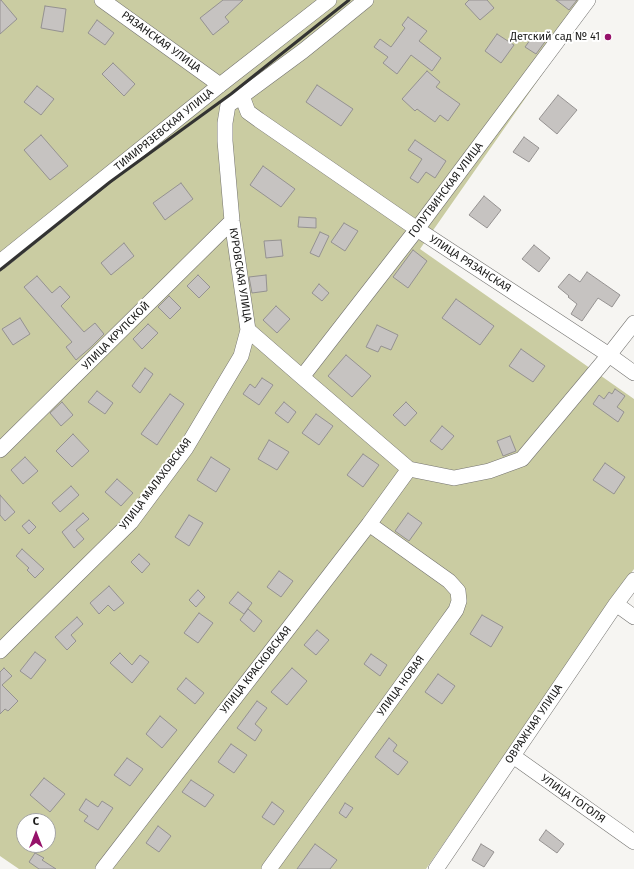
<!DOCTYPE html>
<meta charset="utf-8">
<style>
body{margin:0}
#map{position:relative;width:634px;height:869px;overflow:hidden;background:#f6f5f2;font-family:"Fira Sans",sans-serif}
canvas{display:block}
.north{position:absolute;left:16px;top:813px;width:40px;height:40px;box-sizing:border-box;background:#fff;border:1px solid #a3a3a3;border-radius:50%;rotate:0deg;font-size:11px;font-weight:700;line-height:16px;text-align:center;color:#1a1a19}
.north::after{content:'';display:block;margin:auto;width:14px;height:18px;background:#96126a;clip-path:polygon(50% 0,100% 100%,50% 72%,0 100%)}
</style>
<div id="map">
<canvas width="634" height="869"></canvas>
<div class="north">С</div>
</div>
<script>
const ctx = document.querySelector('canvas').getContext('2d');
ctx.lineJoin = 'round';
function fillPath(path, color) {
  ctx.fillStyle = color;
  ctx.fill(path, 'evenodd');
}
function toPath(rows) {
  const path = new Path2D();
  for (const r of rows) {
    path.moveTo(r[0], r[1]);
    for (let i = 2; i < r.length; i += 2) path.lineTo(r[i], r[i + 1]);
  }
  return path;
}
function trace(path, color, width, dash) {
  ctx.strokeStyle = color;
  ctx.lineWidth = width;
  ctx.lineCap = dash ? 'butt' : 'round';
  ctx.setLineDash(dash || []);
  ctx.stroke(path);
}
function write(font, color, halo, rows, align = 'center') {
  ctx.font = font + ' "Fira Sans",sans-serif';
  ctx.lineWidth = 4;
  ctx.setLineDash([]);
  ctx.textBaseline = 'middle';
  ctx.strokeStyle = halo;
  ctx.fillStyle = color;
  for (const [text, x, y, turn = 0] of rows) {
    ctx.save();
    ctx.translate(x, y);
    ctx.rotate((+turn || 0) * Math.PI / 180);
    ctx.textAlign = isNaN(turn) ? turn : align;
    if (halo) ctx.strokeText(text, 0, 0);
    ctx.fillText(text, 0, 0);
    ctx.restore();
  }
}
fillPath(toPath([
 [0,0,594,0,420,249,634,399,634,569,620,588,426,869,19,869,0,856],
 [24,821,48,821,48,845,24,845]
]), '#cacca2');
const building = toPath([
 [0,0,1,0,17,19,0,34,0,0],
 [223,0,243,0,225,17,229,22,213,35,200,18,223,0],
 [469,0,487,0,494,8,480,20,465,4,469,0],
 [556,0,577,0,569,10,556,0],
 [45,6,66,9,63,32,41,28,45,6],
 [408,17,427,31,419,41,441,58,432,71,411,55,397,74,383,63,388,57,374,47,380,39,391,47,405,28,402,25,408,17],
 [97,20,114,33,105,45,88,33,97,20],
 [536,32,547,39,536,54,525,47,536,32],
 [497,34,514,45,501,63,485,51,497,34],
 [113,63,135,84,124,96,102,74,113,63],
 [427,71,440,82,436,87,460,104,448,121,440,115,435,122,417,109,415,111,402,99,427,71],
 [317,85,353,109,341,126,306,102,317,85],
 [37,86,54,99,41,115,24,102,37,86],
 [558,95,577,110,557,134,539,119,558,95],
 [41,135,68,166,50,180,24,150,41,135],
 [524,137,539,148,529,162,513,152,524,137],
 [415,140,446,161,435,178,426,172,418,183,410,178,422,159,408,150,415,140],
 [263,166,295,189,281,207,250,185,263,166],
 [181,183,193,199,165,220,153,203,181,183],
 [484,196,501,210,487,228,469,215,484,196],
 [299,217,316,218,316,228,298,227,299,217],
 [344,223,358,231,345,251,331,242,344,223],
 [320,232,329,236,319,257,310,253,320,232],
 [281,240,283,256,266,258,264,241,281,240],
 [124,243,134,256,111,275,101,263,124,243],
 [534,245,550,258,539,272,522,259,534,245],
 [413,250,427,261,408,288,393,277,413,250],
 [587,272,620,295,612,307,598,298,582,321,571,314,577,304,568,297,569,296,558,287,569,274,580,282,587,272],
 [198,275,210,287,199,298,187,286,198,275],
 [266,275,267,291,252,293,249,277,266,275],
 [37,276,52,293,60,286,70,297,61,306,84,332,95,323,104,334,91,347,76,360,66,347,72,342,24,287,37,276],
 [319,284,329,293,322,301,312,293,319,284],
 [169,296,181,308,170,319,158,307,169,296],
 [456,299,494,326,480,345,442,318,456,299],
 [276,306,290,319,277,333,263,320,276,306],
 [20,318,30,334,13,345,2,329,20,318],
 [148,324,158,333,142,349,133,339,148,324],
 [377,325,398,335,391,350,381,346,378,352,366,347,377,325],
 [521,349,545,366,533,382,509,366,521,349],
 [346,355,371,376,352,397,328,376,346,355],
 [145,368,153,374,140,393,132,386,145,368],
 [262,378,273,385,259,405,243,394,250,384,255,388,262,378],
 [615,389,625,396,617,407,624,412,618,422,593,404,599,395,604,399,609,392,612,394,615,389],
 [97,391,113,403,105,414,88,402,97,391],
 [170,394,184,404,157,445,141,434,170,394],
 [62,402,73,415,61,426,50,413,62,402],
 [284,402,296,412,288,423,275,413,284,402],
 [406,402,417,413,405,426,393,415,406,402],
 [316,414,333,426,319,445,302,433,316,414],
 [442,426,454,436,442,450,430,441,442,426],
 [73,434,89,451,72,467,56,451,73,434],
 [510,436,516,451,503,456,497,441,510,436],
 [269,440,289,452,277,470,258,459,269,440],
 [363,454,379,465,363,487,347,475,363,454],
 [25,457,38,471,23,484,11,470,25,457],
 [211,457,230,469,216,492,197,480,211,457],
 [605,463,625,477,614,494,593,480,605,463],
 [117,479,133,493,121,506,105,492,117,479],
 [71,486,79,495,60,512,52,503,71,486],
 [0,495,15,512,5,521,0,515,0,495],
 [83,513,89,519,76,530,84,539,74,548,62,532,83,513],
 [408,513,422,523,409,541,395,531,408,513],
 [189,515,203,523,189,546,175,537,189,515],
 [29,520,36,527,29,534,22,526,29,520],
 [22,549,44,569,35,578,27,570,29,568,16,556,22,549],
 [139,554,150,564,142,573,131,562,139,554],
 [279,571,293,581,281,597,267,587,279,571],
 [109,586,124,603,114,611,108,605,99,614,90,603,109,586],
 [198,590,205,597,196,607,189,600,198,590],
 [238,592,252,603,244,614,229,603,238,592],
 [248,609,262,621,254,632,240,620,248,609],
 [199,613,213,623,198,643,184,633,199,613],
 [482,615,503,627,491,647,470,634,482,615],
 [77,617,83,624,71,635,76,641,67,650,55,637,77,617],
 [317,630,329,640,316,655,304,645,317,630],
 [35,652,46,660,31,679,20,671,35,652],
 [120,653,132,665,140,655,149,662,132,683,110,663,120,653],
 [371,654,387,665,380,676,364,664,371,654],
 [4,668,12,676,2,685,18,701,8,711,5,709,0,714,0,672,4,668],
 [292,668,307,681,287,705,271,692,292,668],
 [438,674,455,686,442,704,425,692,438,674],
 [186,678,204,693,195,704,177,689,186,678],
 [257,701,267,708,255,724,262,730,255,741,237,728,257,701],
 [160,716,177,730,162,748,146,734,160,716],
 [389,738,397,745,393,751,408,762,398,775,375,757,389,738],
 [231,744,247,755,234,773,218,762,231,744],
 [127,758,143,769,130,786,114,775,127,758],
 [44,778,65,794,50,812,30,795,44,778],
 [191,780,214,795,205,807,182,792,191,780],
 [86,799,98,807,102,801,113,808,98,830,84,821,88,816,79,810,86,799],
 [272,802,284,811,274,825,262,817,272,802],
 [345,803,353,808,346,818,339,813,345,803],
 [158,826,171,836,159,852,146,843,158,826],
 [546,830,564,844,557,853,539,840,546,830],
 [315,844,337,860,330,869,297,869,315,844],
 [481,844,494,852,484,867,472,860,481,844],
 [35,853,44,858,42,860,56,869,39,869,29,862,35,853]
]);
fillPath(building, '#c6c3c1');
trace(building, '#959291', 1);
const minor = toPath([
 [102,0,220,85],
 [366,0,334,26,303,51,242,96,228,105,225,123,225,141,232,221,248,330,302,377,409,469,454,478,489,471,522,459,609,355,634,323],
 [242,96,248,112,259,120,417,229,609,355,634,373],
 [0,262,220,85,329,0],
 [302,377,417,229,588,0],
 [0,450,232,221],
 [616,604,634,617],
 [0,651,17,634,131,522,186,448,241,356,248,330],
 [513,756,634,842],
 [103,869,369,524,409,469],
 [269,869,446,624,456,610,459,601,458,591,449,581,369,524],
 [436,869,616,604,634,580]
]);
trace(minor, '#747370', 16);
trace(minor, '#fff', 15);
trace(toPath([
 [0,270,110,182,231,94,349,0]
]), '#333332', 3);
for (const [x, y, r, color] of [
 [608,37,4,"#96126a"]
]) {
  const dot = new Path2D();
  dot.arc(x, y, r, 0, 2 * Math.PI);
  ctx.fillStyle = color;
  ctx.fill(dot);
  trace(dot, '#fff', 1.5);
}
write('11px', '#1a1a19', '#fff', [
 ["Детский сад № 41",600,37]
], 'right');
write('11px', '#1a1a19', '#fff', [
 ["РЯЗАНСКАЯ УЛИЦА",161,42,36],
 ["ТИМИРЯЗЕВСКАЯ УЛИЦА",164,130,-39],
 ["ГОЛУТВИНСКАЯ УЛИЦА",446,190,-53],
 ["УЛИЦА РЯЗАНСКАЯ",470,264,33],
 ["КУРОВСКАЯ УЛИЦА",240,275,81],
 ["УЛИЦА КРУПСКОЙ",116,336,-45],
 ["УЛИЦА МАЛАХОВСКАЯ",156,484,-53],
 ["УЛИЦА КРАСКОВСКАЯ",256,670,-52],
 ["УЛИЦА НОВАЯ",401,686,-54],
 ["ОВРАЖНАЯ УЛИЦА",534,724,-56],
 ["УЛИЦА ГОГОЛЯ",573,799,35]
]);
</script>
